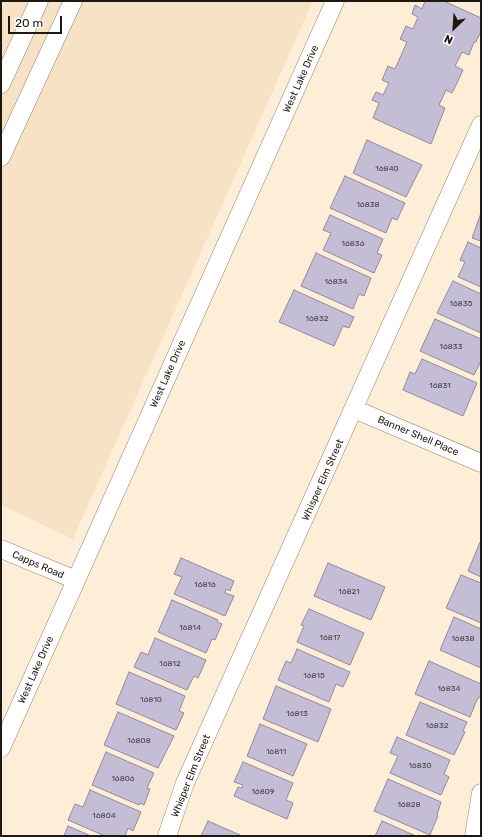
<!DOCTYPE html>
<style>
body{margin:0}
#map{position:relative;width:482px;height:837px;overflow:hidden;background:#feeed7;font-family:Rubik,sans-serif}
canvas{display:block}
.frame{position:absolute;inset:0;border:2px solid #1e1810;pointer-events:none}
.north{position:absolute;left:434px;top:8px;width:40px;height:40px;-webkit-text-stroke:3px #fff;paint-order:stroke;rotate:205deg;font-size:11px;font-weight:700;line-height:16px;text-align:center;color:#1e1810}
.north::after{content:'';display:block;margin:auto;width:14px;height:18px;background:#1e1810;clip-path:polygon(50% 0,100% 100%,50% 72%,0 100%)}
.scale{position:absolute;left:8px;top:16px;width:54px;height:18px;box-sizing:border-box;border:2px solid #1e1810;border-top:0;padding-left:5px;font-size:12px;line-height:14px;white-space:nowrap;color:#1e1810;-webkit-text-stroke:3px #fff;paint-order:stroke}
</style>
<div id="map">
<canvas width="482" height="837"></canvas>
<div class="frame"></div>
<div class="north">N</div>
<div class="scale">20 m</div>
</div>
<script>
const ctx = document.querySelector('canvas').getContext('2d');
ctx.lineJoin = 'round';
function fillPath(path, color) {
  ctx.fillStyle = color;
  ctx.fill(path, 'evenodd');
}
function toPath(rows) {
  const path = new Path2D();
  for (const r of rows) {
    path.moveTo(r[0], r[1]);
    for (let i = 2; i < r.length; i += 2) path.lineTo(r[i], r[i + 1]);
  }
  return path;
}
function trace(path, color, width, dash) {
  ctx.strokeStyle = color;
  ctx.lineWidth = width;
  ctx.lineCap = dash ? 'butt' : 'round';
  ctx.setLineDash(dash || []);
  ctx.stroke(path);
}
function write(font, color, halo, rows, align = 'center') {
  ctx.font = font + ' Rubik,sans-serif';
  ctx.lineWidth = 4;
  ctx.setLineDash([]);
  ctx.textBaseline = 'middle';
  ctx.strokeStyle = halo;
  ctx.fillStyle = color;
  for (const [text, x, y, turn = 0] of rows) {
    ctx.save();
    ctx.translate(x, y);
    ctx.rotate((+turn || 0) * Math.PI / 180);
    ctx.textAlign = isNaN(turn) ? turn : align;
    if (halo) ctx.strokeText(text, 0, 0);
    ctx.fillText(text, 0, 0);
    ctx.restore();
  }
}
fillPath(toPath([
 [1,1,313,1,73,539,1,505]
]), '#f7e2c5');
const building = toPath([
 [425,1,444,1,481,18,481,31,476,42,474,42,469,55,462,52,455,66,463,70,458,81,452,93,446,90,439,105,445,108,431,144,373,118,379,103,372,100,376,92,383,95,389,83,382,80,388,66,395,69,407,42,400,39,406,26,413,29,418,17,412,14,415,5,422,9,425,1],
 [367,140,422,165,406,197,353,173,367,140],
 [345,176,405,203,397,220,392,218,386,233,330,208,345,176],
 [481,213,481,241,472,238,481,213],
 [330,215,383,239,377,253,382,255,374,273,323,250,331,233,323,230,330,215],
 [468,242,481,248,481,287,458,277,465,262,460,260,468,242],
 [316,253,371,278,364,296,359,294,353,309,301,286,316,253],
 [453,281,481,294,481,333,437,313,453,281],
 [294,290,354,317,349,328,343,326,334,346,279,322,294,290],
 [435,319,481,339,481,361,474,375,420,351,435,319],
 [422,359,477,383,463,416,403,390,410,372,415,374,422,359],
 [481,540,481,577,468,571,481,540],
 [181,558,234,581,230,591,226,589,225,593,234,596,225,616,174,594,182,577,174,574,181,558],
 [328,563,385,587,371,620,314,596,328,563],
 [461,575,481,583,481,623,446,608,461,575],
 [172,600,218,620,217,622,222,624,215,640,212,639,206,653,158,632,172,600],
 [309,609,364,633,350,665,297,642,304,626,301,625,309,609],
 [454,617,481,629,481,668,440,650,454,617],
 [155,638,206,660,198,678,194,676,187,690,134,667,141,652,148,655,155,638],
 [297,649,350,672,343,687,336,684,329,702,278,680,286,661,291,663,297,649],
 [429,661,481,684,481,698,479,697,476,702,470,717,415,694,429,661],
 [129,672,185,696,179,711,184,713,176,730,116,704,129,672],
 [276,686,331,709,318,742,263,719,276,686],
 [420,702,467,722,463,731,465,732,454,755,406,735,420,702],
 [118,712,174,736,158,768,104,745,118,712],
 [260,724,307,744,293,776,247,756,260,724],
 [397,737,450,760,444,774,449,777,441,795,390,773,398,756,390,753,397,737],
 [106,752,154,773,147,788,150,789,144,805,140,803,139,805,92,785,106,752],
 [243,762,293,783,286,800,293,803,287,819,234,796,238,787,242,788,243,785,234,782,243,762],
 [388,779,441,802,437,815,438,816,430,835,374,811,388,779],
 [90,790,141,812,133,831,128,828,125,836,105,836,68,820,75,804,83,807,90,790],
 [208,821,240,835,240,836,201,836,208,821],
 [382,821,416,836,375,836,382,821],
 [68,826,91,836,64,836,68,826]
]);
fillPath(building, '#c4bdd6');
trace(building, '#9089a1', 1);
const minor = toPath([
 [1,84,39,1],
 [1,157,73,1],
 [354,409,481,463],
 [1,549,76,580],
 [1,748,335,1],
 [167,836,185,783,481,125],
 [474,836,481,793]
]);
trace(minor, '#92846f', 19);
trace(minor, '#fff', 18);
write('8px', '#484142', null, [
 ["16840",387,169],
 ["16838",368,205],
 ["16836",353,244],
 ["16834",336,282],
 ["16835",461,304],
 ["16832",317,319],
 ["16833",451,347],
 ["16831",440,386],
 ["16816",205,585],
 ["16821",349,592],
 ["16814",190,628],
 ["16817",330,638],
 ["16838",463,639],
 ["16812",170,664],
 ["16815",314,676],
 ["16834",449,689],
 ["16810",151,700],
 ["16813",297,714],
 ["16832",437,726],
 ["16808",139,741],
 ["16811",276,752],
 ["16830",420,766],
 ["16806",123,779],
 ["16809",263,792],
 ["16828",409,805],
 ["16804",104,816]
]);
write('10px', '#1e1810', '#fff', [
 ["West Lake Drive",301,79,-66],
 ["West Lake Drive",168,374,-66],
 ["Banner Shell Place",418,436,23],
 ["Whisper Elm Street",323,480,-66],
 ["Capps Road",38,565,23],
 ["West Lake Drive",36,670,-66],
 ["Whisper Elm Street",191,776,-68]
]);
</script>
